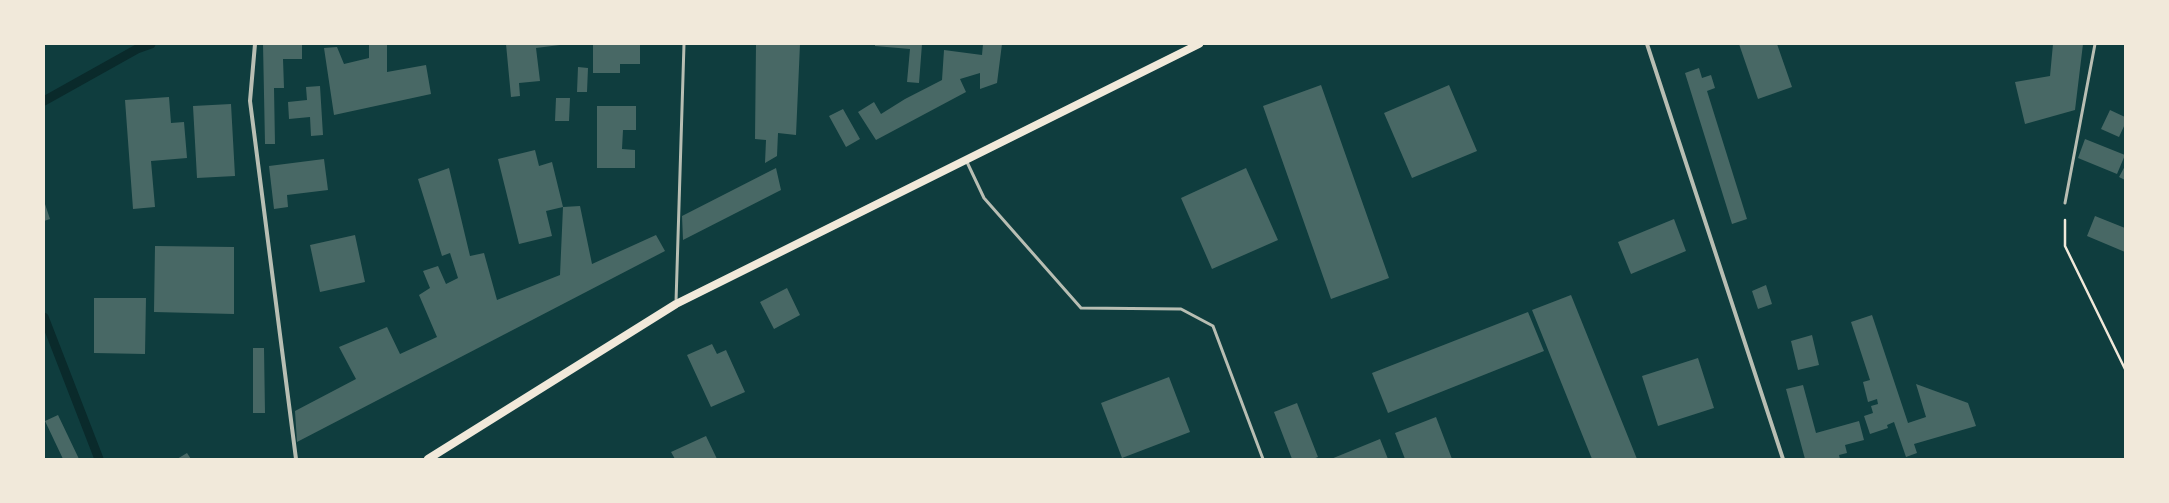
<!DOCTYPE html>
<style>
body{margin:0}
#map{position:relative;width:2169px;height:503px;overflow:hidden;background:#0f3d3e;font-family:"Asap Condensed",sans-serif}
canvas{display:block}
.frame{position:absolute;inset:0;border:45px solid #f1e9da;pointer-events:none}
</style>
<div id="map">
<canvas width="2169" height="503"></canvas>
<div class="frame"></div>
</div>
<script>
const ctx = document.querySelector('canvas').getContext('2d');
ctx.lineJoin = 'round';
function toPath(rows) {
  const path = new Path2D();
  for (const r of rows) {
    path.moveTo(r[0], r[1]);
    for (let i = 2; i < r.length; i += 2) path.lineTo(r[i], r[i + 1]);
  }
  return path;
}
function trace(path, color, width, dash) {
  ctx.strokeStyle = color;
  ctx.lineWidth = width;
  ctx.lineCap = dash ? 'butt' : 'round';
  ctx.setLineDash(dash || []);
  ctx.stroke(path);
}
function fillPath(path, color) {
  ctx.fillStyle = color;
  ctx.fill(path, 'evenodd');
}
trace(toPath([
 [44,101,137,49,151,44],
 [44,317,99,459]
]), '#0a2a2b', 9);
fillPath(toPath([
 [263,44,302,44,302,59,283,59,284,88,274,88,275,144,265,144],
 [369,44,387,44,387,72,426,65,431,94,334,115,324,48,337,47,344,64,369,58],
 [506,44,560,44,560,45,536,48,540,81,519,83,520,96,511,97],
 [593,44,640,44,640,64,620,64,620,73,593,73],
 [756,44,800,44,796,135,778,133,777,156,765,163,766,140,755,139],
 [875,44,922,44,919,83,907,82,910,49,875,46],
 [983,44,1002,44,997,83,980,89,980,73,960,79,966,92,876,140,858,112,874,102,881,114,905,99,942,80,944,50,982,55],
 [1739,44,1777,44,1792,87,1758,99],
 [2053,44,2083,44,2075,110,2025,124,2015,82,2050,76],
 [578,67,588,68,587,92,577,92],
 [1699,68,1702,78,1711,75,1715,88,1707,91,1747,219,1732,224,1685,73],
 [1321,85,1389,278,1331,299,1263,106],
 [1449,85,1477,151,1412,178,1384,113],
 [320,86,323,135,311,136,310,117,289,119,288,102,307,100,306,87],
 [169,97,171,123,184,122,187,158,151,161,155,207,133,209,125,100],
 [556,98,570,98,569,121,555,121],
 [231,104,235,176,197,178,193,106],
 [597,106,636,106,636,130,623,130,622,149,635,150,635,168,597,168],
 [843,109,860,139,846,147,829,116],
 [2110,110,2125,117,2125,124,2119,137,2101,129],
 [2085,139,2125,155,2117,174,2078,158],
 [535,150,539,166,552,162,563,207,546,211,552,236,519,244,498,159],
 [324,159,328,190,287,195,288,207,274,209,269,166],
 [2125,166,2125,180,2119,177],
 [449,168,470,256,484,253,497,300,560,275,563,207,580,206,592,264,656,235,665,251,297,442,295,411,356,379,339,347,387,327,400,354,437,337,419,295,430,288,423,271,438,266,446,284,458,278,450,253,442,256,418,179],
 [776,168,781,190,683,240,682,216],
 [1246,168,1278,240,1212,269,1181,198],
 [44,201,50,219,44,221],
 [2095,216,2125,228,2125,252,2087,236],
 [1674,219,1686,251,1631,274,1618,242],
 [355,235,365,282,320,292,310,245],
 [155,246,234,247,234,314,154,312],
 [1766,285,1772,304,1758,309,1752,291],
 [787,288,800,315,774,329,760,302],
 [1571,295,1637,459,1592,459,1532,310],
 [94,298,146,298,145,354,94,353],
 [1528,312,1544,351,1388,413,1372,373],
 [1872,315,1908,423,1926,417,1916,384,1968,403,1976,426,1914,444,1917,453,1906,457,1894,422,1887,425,1888,428,1870,434,1864,416,1873,413,1871,406,1878,404,1877,399,1868,402,1863,382,1870,380,1851,322],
 [1812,335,1819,365,1798,370,1791,341],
 [712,344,717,354,726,350,745,392,711,407,687,355],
 [253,348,264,348,265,413,253,413],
 [1698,358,1714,408,1658,426,1642,376],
 [1169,377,1190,432,1122,458,1101,403],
 [1803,385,1816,433,1859,421,1864,440,1845,445,1847,453,1839,455,1840,459,1805,459,1786,389],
 [1297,403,1318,457,1313,459,1292,459,1274,412],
 [58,415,79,459,63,459,45,421],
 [1436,417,1452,459,1405,459,1395,433],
 [706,436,717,459,675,459,671,452],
 [1380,439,1388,459,1331,459],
 [187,453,191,459,177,459]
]), '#486865');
trace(toPath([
 [2065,220,2065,246,2125,369]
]), '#f1e9da', 2.5);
trace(toPath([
 [966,160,984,198,1081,308,1181,309,1213,326,1263,459],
 [2065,203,2095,44],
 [676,302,684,44]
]), '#b8beb3', 3);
trace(toPath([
 [255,44,250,101,296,459],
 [1647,44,1783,459]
]), '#b8beb3', 4);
trace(toPath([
 [428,459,676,304,1199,44]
]), '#f1e9da', 8);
</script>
